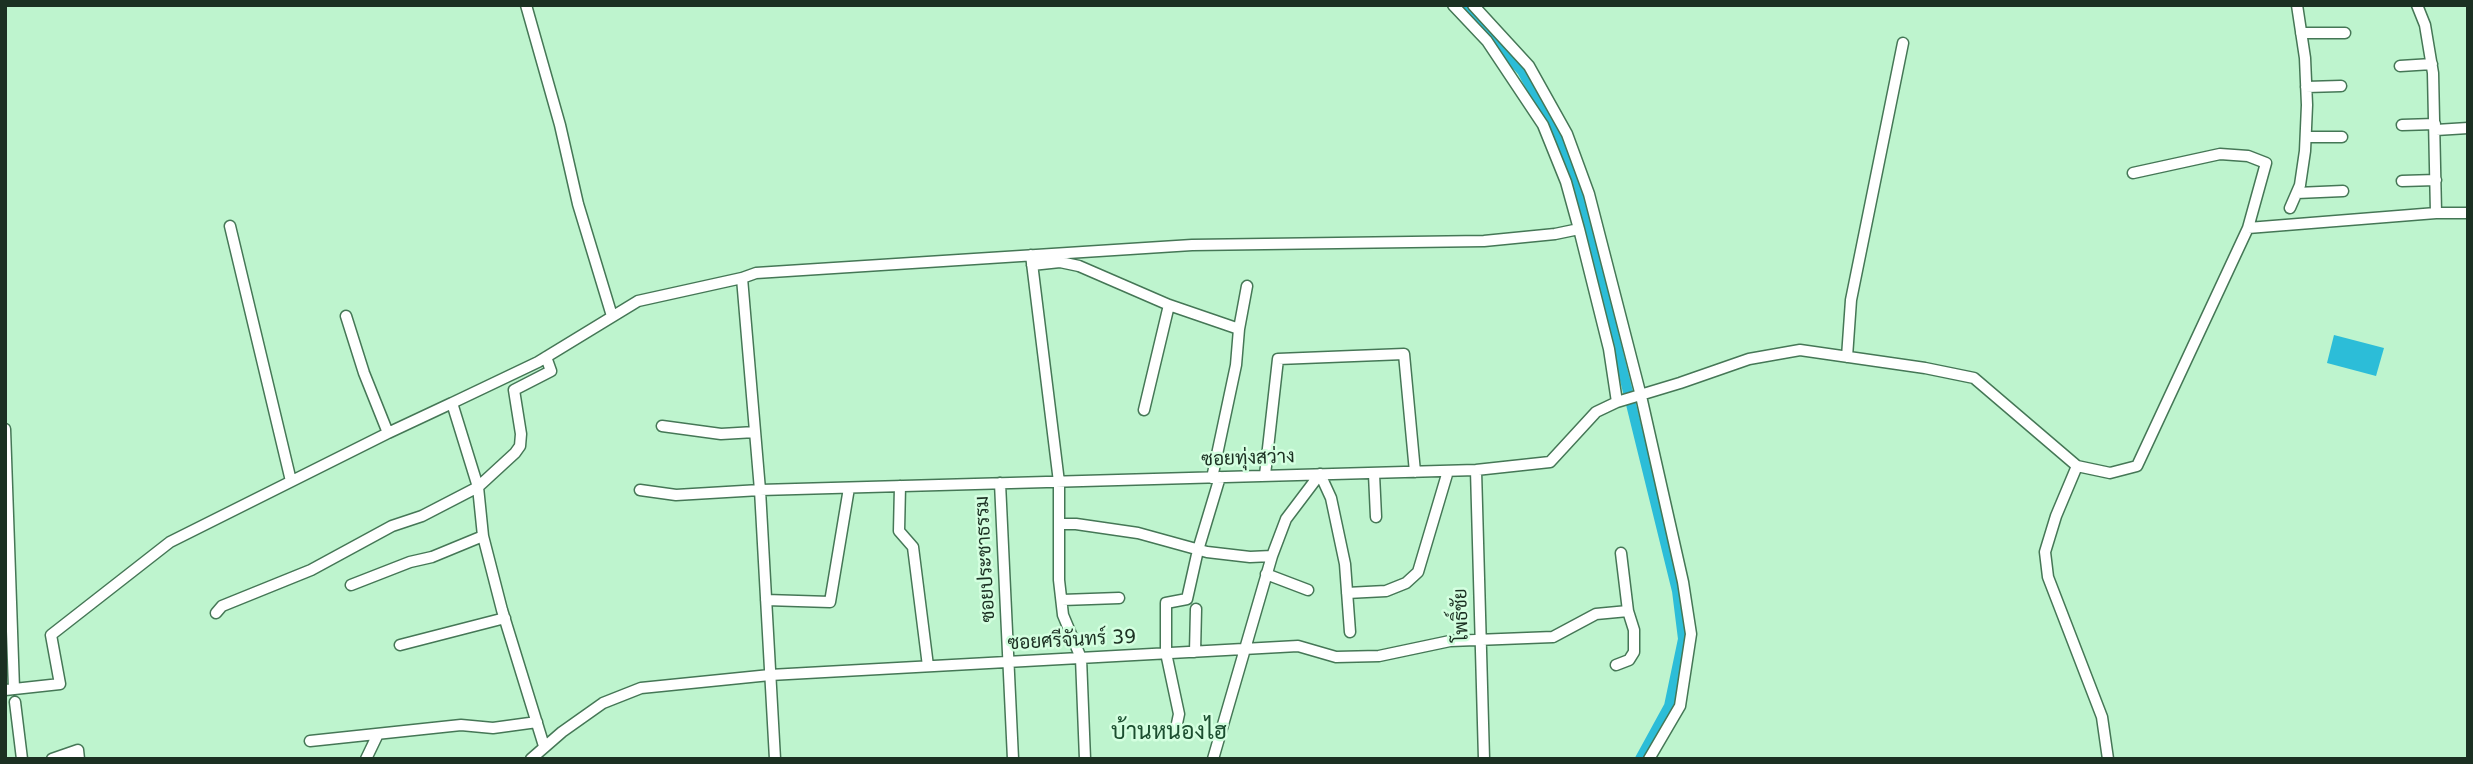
<!DOCTYPE html>
<meta charset="utf-8">
<style>
body{margin:0}
#map{position:relative;width:2473px;height:764px;overflow:hidden;background:#bef4ce;font-family:"DejaVu Sans",sans-serif}
canvas{display:block}
.frame{position:absolute;inset:0;border:7px solid #1b3022;pointer-events:none}
</style>
<div id="map">
<canvas width="2473" height="764"></canvas>
<div class="frame"></div>
</div>
<script>
const ctx = document.querySelector('canvas').getContext('2d');
ctx.lineJoin = 'round';
function fillPath(path, color) {
  ctx.fillStyle = color;
  ctx.fill(path, 'evenodd');
}
function toPath(rows) {
  const path = new Path2D();
  for (const r of rows) {
    path.moveTo(r[0], r[1]);
    for (let i = 2; i < r.length; i += 2) path.lineTo(r[i], r[i + 1]);
  }
  return path;
}
function trace(path, color, width, dash) {
  ctx.strokeStyle = color;
  ctx.lineWidth = width;
  ctx.lineCap = dash ? 'butt' : 'round';
  ctx.setLineDash(dash || []);
  ctx.stroke(path);
}
function write(font, color, halo, rows, align = 'center') {
  ctx.font = font + ' "DejaVu Sans",Sarabun,sans-serif';
  ctx.lineWidth = 5;
  ctx.setLineDash([]);
  ctx.textBaseline = 'middle';
  ctx.strokeStyle = halo;
  ctx.fillStyle = color;
  for (const [text, x, y, turn = 0] of rows) {
    ctx.save();
    ctx.translate(x, y);
    ctx.rotate((+turn || 0) * Math.PI / 180);
    ctx.textAlign = isNaN(turn) ? turn : align;
    if (halo) ctx.strokeText(text, 0, 0);
    ctx.fillText(text, 0, 0);
    ctx.restore();
  }
}
fillPath(toPath([
 [2334,335,2384,348,2376,376,2327,363]
]), '#2cbdd8');
trace(toPath([
 [1461,5,1522,71,1559,139,1581,201,1677,591,1683,639,1669,706,1640,759]
]), '#2cbdd8', 10);
const street = toPath([
 [526,5,560,125,578,204,612,316],
 [1453,5,1487,41,1543,125,1566,182,1579,229,1609,349,1617,402],
 [1473,5,1529,66,1567,134,1589,194,1641,396,1683,582,1691,634,1680,706,1649,759],
 [2417,5,2425,25,2433,73,2436,213],
 [2301,33,2345,33],
 [2400,66,2432,64],
 [2306,87,2341,86],
 [2402,125,2435,124],
 [2436,130,2468,128],
 [2306,137,2342,137],
 [2133,173,2220,154,2248,156,2266,163,2248,228],
 [2402,181,2436,180],
 [2297,193,2343,191],
 [2290,208,2300,185,2305,151,2307,105,2305,58,2297,5],
 [230,226,291,481],
 [1031,255,1059,482,1059,580,1063,615,1081,658,1085,759],
 [1032,265,1060,262,1079,266,1169,305,1239,329],
 [346,316,364,373,388,433,452,403],
 [1847,357,1851,300,1903,43],
 [1144,410,1169,305],
 [662,426,721,434,755,432],
 [5,429,14,689],
 [2077,466,2056,516,2045,552,2048,577,2102,717,2108,759],
 [1476,470,1484,759],
 [1374,474,1376,517],
 [1265,475,1278,359,1404,354,1415,472],
 [1212,478,1236,365,1239,329,1247,286],
 [1000,483,1013,759],
 [900,486,899,531,913,547,928,666],
 [640,490,676,495,760,490,1476,470,1550,462,1596,412,1617,402,1680,383,1749,359,1800,350,1925,368,1974,378,2077,466,2110,473,2137,466,2248,228,2436,213,2468,213],
 [1059,524,1076,524,1138,533,1207,552,1250,557,1272,556],
 [1266,574,1308,590],
 [351,585,410,562,432,557,483,536],
 [1347,593,1386,591,1406,583,1418,572,1448,471],
 [766,600,830,602,849,488],
 [1062,600,1119,598],
 [216,613,222,606,311,570,392,526,422,516,478,487,515,453,520,446,521,434,514,390,551,371,546,357],
 [400,645,505,618],
 [1195,652,1196,609],
 [1616,665,1629,660,1634,652,1634,630,1628,611,1621,553],
 [5,690,60,684,51,635,170,542,388,433],
 [15,702,22,759],
 [1175,733,1179,714,1166,653,1166,603,1187,599,1198,550,1220,477],
 [310,741,461,725,493,728,537,722],
 [544,746,502,610,483,536,478,487,452,403,538,362,638,301,742,278],
 [52,759,78,750,79,759],
 [366,759,378,734],
 [531,759,562,732,603,703,641,688,770,675,1298,646,1336,657,1379,656,1450,641,1553,637,1596,614,1628,611],
 [775,759,760,490,742,278,756,273,1192,245,1484,241,1555,234,1579,229],
 [1213,759,1272,556,1286,519,1320,474,1331,498,1345,564,1350,632]
]);
trace(street, '#457756', 13);
trace(street, '#fff', 10);
write('19px', '#1b3022', '#d4ffe0', [
 ["ซอยทุ่งสว่าง",1248,459,-2],
 ["ซอยประชาธรรม",986,559,-93],
 ["โพธิ์ชัย",1462,615,-92],
 ["ซอยศรีจันทร์ 39",1072,641,-3]
]);
write('23px', '#1b4e2f', '#d4ffe0', [
 ["บ้านหนองไฮ",1169,733]
]);
</script>
